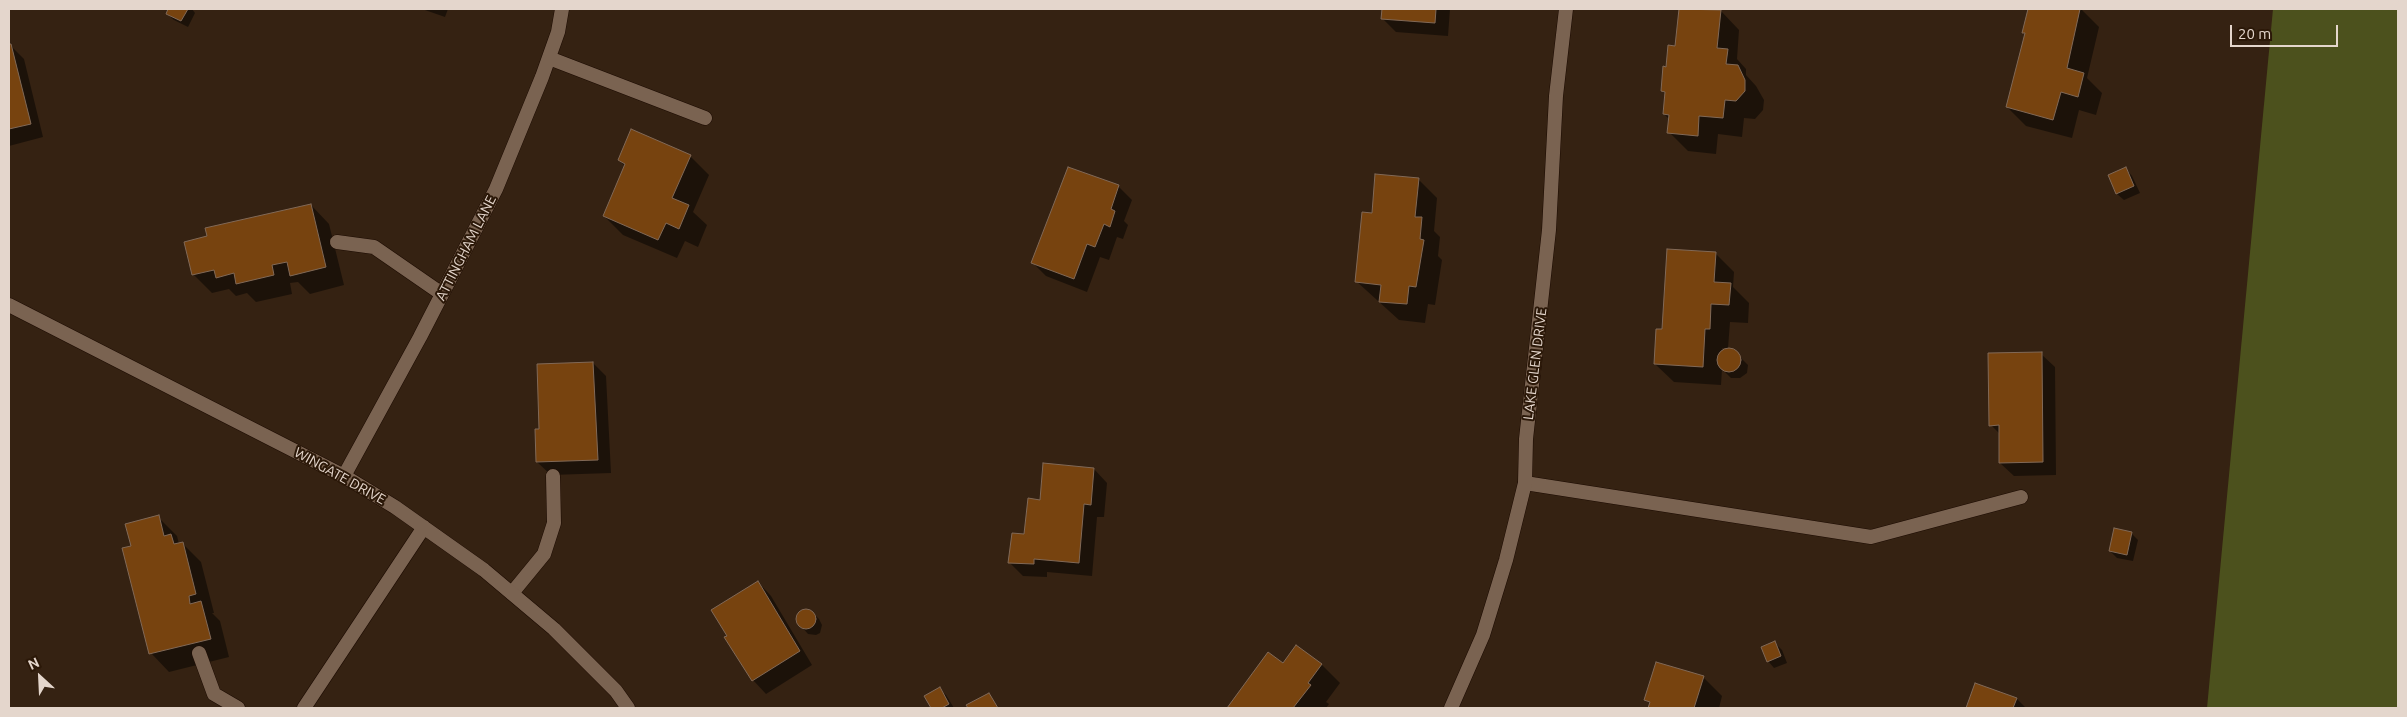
<!DOCTYPE html>
<style>
body{margin:0}
#map{position:relative;width:2407px;height:717px;overflow:hidden;background:#352212;font-family:Ubuntu,sans-serif}
canvas{display:block}
.frame{position:absolute;inset:0;border:10px solid #e4d6cc;pointer-events:none}
.north{position:absolute;left:15px;top:652px;width:50px;height:50px;-webkit-text-stroke:4px #2b1808;paint-order:stroke;rotate:335deg;font-size:14px;font-weight:700;line-height:20px;text-align:center;color:#e4d6cc}
.north::after{content:'';display:block;margin:auto;width:18px;height:22px;background:#e4d6cc;clip-path:polygon(50% 0,100% 100%,50% 72%,0 100%)}
.scale{position:absolute;left:2230px;top:25px;width:108px;height:22px;box-sizing:border-box;border:2px solid #e4d6cc;border-top:0;padding-left:6px;font-size:15px;line-height:18px;white-space:nowrap;color:#e4d6cc;-webkit-text-stroke:4px #2b1808;paint-order:stroke}
</style>
<div id="map">
<canvas width="2407" height="717"></canvas>
<div class="frame"></div>
<div class="north">N</div>
<div class="scale">20 m</div>
</div>
<script>
const ctx = document.querySelector('canvas').getContext('2d');
ctx.lineJoin = 'round';
function fillPath(path, color) {
  ctx.fillStyle = color;
  ctx.fill(path, 'evenodd');
}
function toPath(rows) {
  const path = new Path2D();
  for (const r of rows) {
    if (r.length === 3) {
      path.moveTo(r[0] + r[2], r[1]);
      path.arc(r[0], r[1], r[2], 0, 2 * Math.PI);
      continue;
    }
    path.moveTo(r[0], r[1]);
    for (let i = 2; i < r.length; i += 2) path.lineTo(r[i], r[i + 1]);
  }
  return path;
}
function trace(path, color, width, dash) {
  ctx.strokeStyle = color;
  ctx.lineWidth = width;
  ctx.lineCap = dash ? 'butt' : 'round';
  ctx.setLineDash(dash || []);
  ctx.stroke(path);
}
function write(font, color, halo, rows, align = 'center') {
  ctx.font = font + ' Ubuntu,sans-serif';
  ctx.lineWidth = 4;
  ctx.setLineDash([]);
  ctx.textBaseline = 'middle';
  ctx.strokeStyle = halo;
  ctx.fillStyle = color;
  for (const [text, x, y, turn = 0] of rows) {
    ctx.save();
    ctx.translate(x, y);
    ctx.rotate((+turn || 0) * Math.PI / 180);
    ctx.textAlign = isNaN(turn) ? turn : align;
    if (halo) ctx.strokeText(text, 0, 0);
    ctx.fillText(text, 0, 0);
    ctx.restore();
  }
}
fillPath(toPath([
 [2273,9,2398,9,2398,708,2207,708]
]), '#4c511d');
fillPath(toPath([
 [170,9,192,9,195,13,188,27,174,20,167,14],
 [422,9,448,9,445,17],
 [1383,9,1450,9,1448,36,1396,32,1383,19],
 [1680,9,1721,11,1739,30,1737,59,1746,69,1746,75,1756,86,1764,100,1763,110,1755,119,1744,118,1742,137,1718,134,1716,154,1688,151,1669,132,1670,120,1664,114,1666,95,1662,91,1676,47],
 [2030,9,2081,9,2099,27,2087,78,2102,93,2096,115,2079,110,2072,138,2026,126,2007,107,2026,35,2023,33],
 [10,45,24,59,43,137,9,146],
 [690,156,709,175,693,212,707,225,698,247,685,241,677,258,623,235,604,216,625,166,619,160],
 [2126,169,2132,176,2140,193,2124,200,2117,194,2110,176],
 [1418,179,1437,198,1434,231,1440,237,1438,256,1442,260,1435,305,1428,304,1425,323,1399,320,1356,281,1373,214],
 [1118,186,1132,200,1124,221,1128,225,1123,239,1117,237,1109,260,1100,257,1087,292,1046,276,1033,263],
 [311,205,329,224,344,285,310,294,298,282,290,283,292,294,256,302,247,293,236,296,229,289,212,293,193,274],
 [1715,253,1734,272,1733,287,1749,303,1748,323,1730,322,1728,348,1722,348,1724,352,1734,350,1741,358,1748,365,1747,373,1740,378,1731,378,1722,369,1721,385,1674,382,1655,364,1663,330],
 [2041,354,2055,367,2056,475,2014,476,2000,463,2000,434,1991,425],
 [593,363,606,376,611,473,551,475,537,462,540,430],
 [1094,469,1107,483,1104,517,1097,517,1092,576,1047,572,1047,577,1023,576,1009,562,1026,535],
 [158,517,177,536,179,544,182,543,201,562,214,613,212,613,220,621,229,657,169,672,151,653,133,547],
 [2131,533,2138,540,2133,561,2117,558,2110,551],
 [758,582,771,596,812,665,766,694,753,680,726,638],
 [804,611,812,612,819,619,822,625,820,633,816,635,808,634,801,626,797,621,798,615],
 [1775,643,1782,650,1787,663,1774,668,1768,661],
 [1268,654,1283,665,1321,664,1340,683,1326,702,1329,704,1326,708,1229,708],
 [1657,663,1704,678,1722,696,1719,708,1650,708,1651,704,1646,699],
 [1976,685,2017,699,2026,708,1967,708],
 [939,689,946,695,954,708,933,708,926,697],
 [988,694,999,708,969,708,968,706]
]), '#0007');
const building = toPath([
 [168,9,188,9,181,21,166,14,168,9],
 [1382,9,1436,9,1435,23,1381,19,1382,9],
 [1679,9,1721,10,1717,48,1728,49,1726,64,1738,65,1745,80,1745,91,1736,101,1725,100,1723,118,1699,116,1698,136,1667,133,1669,115,1663,114,1665,92,1661,91,1663,66,1666,67,1668,45,1675,46,1679,9],
 [2028,9,2080,9,2067,68,2084,73,2078,97,2061,92,2053,120,2006,107,2025,33,2022,33,2028,9],
 [9,44,11,44,31,124,9,129,9,44],
 [631,129,691,155,672,198,689,205,679,229,666,223,658,240,603,216,625,164,618,160,631,129],
 [1068,167,1119,185,1111,209,1115,211,1110,227,1104,224,1095,247,1087,244,1074,279,1031,263,1068,167],
 [2126,167,2134,186,2116,194,2108,175,2126,167],
 [1375,174,1419,178,1415,217,1422,217,1420,239,1424,240,1416,287,1409,286,1407,304,1379,302,1381,285,1355,282,1362,212,1372,213,1375,174],
 [311,204,326,267,290,276,287,262,272,265,274,275,236,284,234,273,216,278,214,270,192,275,184,242,207,236,205,228,311,204],
 [1667,249,1716,252,1714,282,1731,283,1729,305,1711,304,1710,329,1705,329,1703,367,1654,364,1656,329,1662,329,1667,249],
 [1729,360,12],
 [2042,352,2043,462,1999,463,1999,425,1989,426,1988,353,2042,352],
 [593,362,598,460,536,462,535,429,539,429,537,364,593,362],
 [1043,463,1094,468,1091,505,1084,504,1079,563,1034,559,1034,564,1008,563,1012,533,1024,534,1028,498,1040,500,1043,463],
 [159,515,164,536,171,534,174,544,183,542,196,594,189,596,190,604,201,601,211,639,149,654,122,548,131,546,125,524,159,515],
 [2114,528,2132,532,2127,555,2109,551,2114,528],
 [758,581,800,651,752,681,724,637,727,636,711,610,758,581],
 [806,619,10],
 [1775,641,1781,656,1767,662,1761,647,1775,641],
 [1296,645,1322,664,1308,683,1311,685,1293,708,1227,708,1268,652,1283,663,1296,645],
 [1656,662,1704,676,1694,708,1648,708,1650,702,1644,700,1656,662],
 [1975,683,2017,698,2013,708,1966,708,1975,683],
 [940,687,949,704,942,708,931,708,924,696,940,687],
 [989,693,998,708,968,708,966,705,989,693]
]);
fillPath(building, '#77430f');
trace(building, '#816957', 1);
const service = toPath([
 [337,242,374,247,442,294],
 [1525,483,1871,537,2021,497],
 [512,593,544,554,554,523,553,476]
]);
const minor = toPath([
 [549,58,705,118],
 [9,305,344,476,395,507,484,570,554,629,616,691,628,708],
 [344,476,420,337,496,189,542,77,558,32,562,9],
 [199,653,214,694,238,708],
 [304,708,424,527],
 [1451,708,1483,635,1506,560,1525,483,1526,439,1549,230,1556,96,1566,9]
]);
trace(service, '#1c0b00', 15);
trace(minor, '#1c0b00', 15);
trace(service, '#7a6351', 14);
trace(minor, '#7a6351', 14);
write('14px', '#e4d6cc', '#2b1808', [
 ["ATTINGHAM LANE",466,248,-63],
 ["LAKE GLEN DRIVE",1535,364,-83],
 ["WINGATE DRIVE",340,476,29]
]);
</script>
